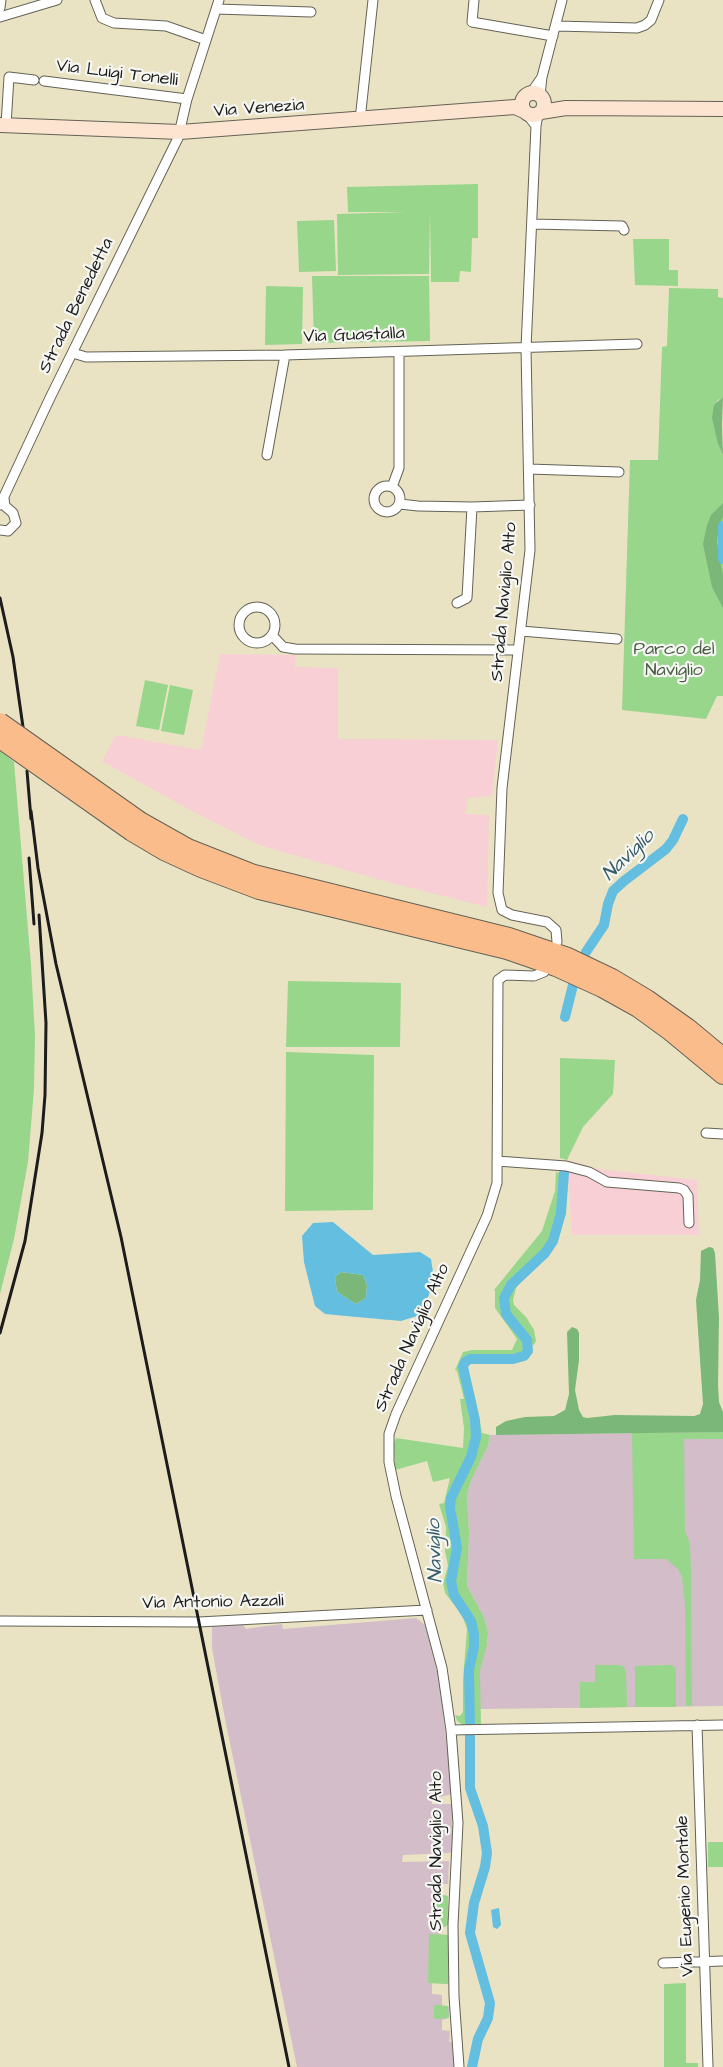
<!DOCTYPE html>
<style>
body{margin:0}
canvas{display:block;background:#e9e3c3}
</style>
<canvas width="723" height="2067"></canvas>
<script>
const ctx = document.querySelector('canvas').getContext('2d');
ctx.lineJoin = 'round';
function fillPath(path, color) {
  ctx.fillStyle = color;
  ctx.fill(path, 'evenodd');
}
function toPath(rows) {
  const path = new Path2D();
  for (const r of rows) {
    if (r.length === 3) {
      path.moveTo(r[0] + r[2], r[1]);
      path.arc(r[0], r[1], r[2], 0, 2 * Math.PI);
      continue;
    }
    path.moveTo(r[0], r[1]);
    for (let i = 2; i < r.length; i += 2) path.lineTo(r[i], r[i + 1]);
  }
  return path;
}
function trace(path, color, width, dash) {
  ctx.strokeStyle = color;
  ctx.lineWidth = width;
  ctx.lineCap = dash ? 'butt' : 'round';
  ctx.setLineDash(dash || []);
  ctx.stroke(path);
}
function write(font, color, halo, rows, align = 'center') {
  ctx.font = font + ' "Architects Daughter",sans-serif';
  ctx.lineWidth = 4.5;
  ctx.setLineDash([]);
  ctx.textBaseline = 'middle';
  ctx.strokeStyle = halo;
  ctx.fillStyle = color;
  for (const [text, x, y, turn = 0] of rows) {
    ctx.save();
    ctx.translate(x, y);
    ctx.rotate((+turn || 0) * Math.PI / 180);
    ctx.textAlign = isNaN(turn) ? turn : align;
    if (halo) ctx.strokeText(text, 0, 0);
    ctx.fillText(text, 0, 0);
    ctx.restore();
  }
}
fillPath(toPath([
 [220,654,295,655,295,667,338,668,338,739,498,740,492,796,467,798,466,814,489,815,487,907,384,881,259,845,190,810,102,761,116,735,201,750],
 [567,1160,599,1169,697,1180,699,1235,572,1235]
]), '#f7cfd4');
fillPath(toPath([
 [723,1432,723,1706,480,1709,480,1667,487,1645,488,1632,484,1617,467,1586,469,1534,467,1495,471,1481,488,1446,490,1435],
 [416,1618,425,1625,440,1683,452,1794,432,1799,432,1804,452,1804,452,1852,449,1853,403,1855,402,1862,449,1861,448,1884,438,1884,438,1893,448,1896,448,1924,445,1927,440,1927,439,1934,448,1935,448,1984,432,1983,432,1994,442,1995,442,2005,449,2007,449,2018,442,2020,442,2030,450,2031,449,2042,452,2042,454,2067,297,2067,225,1719,212,1648,212,1626,243,1625,246,1629,251,1628,282,1624,283,1629]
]), '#d2bdc8');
fillPath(toPath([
 [478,184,478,238,472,238,471,272,460,271,459,282,431,282,430,211,429,274,338,275,337,214,408,212,348,212,347,187],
 [334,220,336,271,299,272,297,221],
 [633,239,669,239,669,270,678,270,678,286,635,285],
 [312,276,429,276,430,341,314,343],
 [266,286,303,287,302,344,265,345],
 [669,288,718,289,718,297,723,298,723,397,717,401,718,444,723,455,723,696,717,696,706,719,622,710,630,460,658,460,662,347,667,346],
 [145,680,168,685,159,730,136,726],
 [170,685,193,690,184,735,161,731],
 [0,751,14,762,31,965,35,1036,34,1089,28,1162,14,1239,0,1294],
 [288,981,401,983,400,1047,286,1047],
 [286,1052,374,1055,373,1210,285,1211],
 [560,1058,615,1060,613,1094,583,1127,567,1160,560,1158],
 [556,1172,560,1173,559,1202,552,1239,538,1257,510,1282,501,1298,503,1314,524,1342,526,1347,522,1353,514,1357,470,1355,464,1359,459,1368,473,1434,466,1460,449,1491,447,1504,454,1550,448,1574,448,1586,456,1604,469,1624,472,1637,465,1674,468,1721,463,1725,457,1721,455,1715,460,1716,463,1712,463,1679,467,1629,462,1615,445,1593,443,1583,448,1566,445,1551,446,1527,439,1504,444,1503,450,1478,433,1482,427,1461,395,1470,394,1444,396,1438,463,1448,464,1428,460,1399,464,1399,457,1371,455,1370,463,1352,472,1350,512,1350,517,1339,495,1308,495,1291,494,1290,542,1231,555,1191],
 [530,1270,516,1288,513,1300,514,1305,526,1317,534,1330,536,1341,533,1346,530,1336,519,1328,510,1317,507,1304,509,1293,513,1286],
 [468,1387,472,1389,474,1393,482,1433,490,1435,488,1446,471,1481,467,1495,469,1534,467,1586,484,1617,488,1632,487,1645,480,1671,481,1725,473,1725,473,1662,478,1647,478,1632,473,1620,457,1596,454,1583,461,1548,454,1501,474,1455,479,1435,477,1416],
 [723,1432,723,1439,684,1439,685,1531,690,1544,691,1570,692,1706,686,1706,685,1603,682,1577,678,1569,666,1559,634,1559,632,1433],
 [595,1665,619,1665,624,1667,626,1672,627,1707,580,1708,580,1682,595,1682],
 [672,1665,676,1669,676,1707,635,1707,635,1666],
 [708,1842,723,1842,723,1867,708,1867],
 [436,1893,448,1896,448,1924,445,1927,437,1927,435,1925],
 [429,1934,448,1935,448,1984,428,1983],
 [686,1983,686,2063,698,2063,698,2067,664,2067,664,1984],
 [434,2005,448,2006,449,2018,434,2019]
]), '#98d68c');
fillPath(toPath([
 [723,397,722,425,723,455,718,444,712,418,714,405],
 [723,503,723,517,719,525,717,542,723,575,723,608,712,587,703,544,707,525,711,515],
 [709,1247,713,1248,715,1253,719,1318,718,1385,719,1402,723,1412,723,1432,496,1435,496,1427,506,1421,525,1417,554,1416,565,1410,569,1394,567,1332,572,1327,577,1329,579,1333,579,1360,575,1390,579,1410,583,1417,587,1418,615,1415,694,1416,700,1414,703,1404,696,1300,700,1280,701,1251],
 [341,1272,363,1275,367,1285,366,1298,356,1304,337,1292,335,1277]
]), '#7ab778');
fillPath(toPath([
 [333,1222,373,1255,420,1252,431,1259,433,1272,429,1295,417,1316,401,1321,346,1316,325,1314,315,1306,304,1262,302,1236,313,1223],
 [341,1272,363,1275,367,1285,366,1298,356,1304,337,1292,335,1277],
 [499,1908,501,1925,497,1929,493,1927,491,1910]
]), '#63bee0');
trace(toPath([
 [723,526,723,559],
 [586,952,604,925,608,904,613,891,624,881,666,849,673,840,683,819],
 [565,1017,573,985],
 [470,1725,469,1670,474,1647,474,1634,471,1621,454,1595,451,1581,457,1548,450,1507,451,1498,471,1457,476,1437,475,1420,463,1367,465,1362,470,1359,513,1359,524,1356,528,1351,527,1340,506,1314,504,1298,511,1285,545,1253,553,1241,561,1213,564,1173],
 [470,1735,470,1788,483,1826,487,1853,485,1867,474,1903,470,1933,490,2003,488,2018,478,2039,472,2067]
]), '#63bee0', 10);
const street = toPath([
 [95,0,102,18,114,23,166,26,206,40],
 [474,0,472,22,553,36],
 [0,8,1,0],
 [216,9,311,12],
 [0,17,57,0],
 [556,26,637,28,645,25,651,20,659,0],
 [542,77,562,0],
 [44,81,187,99],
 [531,93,542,77,540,95],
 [526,113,536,126,538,114],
 [360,120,373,0],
 [6,125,9,77,34,80],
 [536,126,526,348,530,550,502,788,498,893,502,910,512,915,547,922,556,930,557,942],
 [532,224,622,226,624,230],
 [73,353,86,357,285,355,637,344],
 [267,455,285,355],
 [529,469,619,472],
 [387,499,13],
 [392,487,399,468,399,352],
 [400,504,418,506,472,507,530,505],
 [0,505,49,400,178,138,187,99,219,0],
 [0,530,8,531,16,523,13,513,5,506,4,498],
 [457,603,467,598,472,507],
 [257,625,18],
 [521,631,617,639],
 [272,635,283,647,295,649,518,650],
 [706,1133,723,1134],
 [497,1161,566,1166,589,1172,607,1182,679,1188,684,1190,688,1196,689,1223],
 [0,1621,199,1622,427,1610],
 [697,1725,708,2067],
 [451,1730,723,1725],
 [663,1963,723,1961],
 [459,2067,454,1996,453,1925,458,1823,451,1730,442,1668,396,1496,389,1462,389,1434,396,1414,487,1216,497,1183,498,980,505,975,534,976,544,972]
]);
const secondary = toPath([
 [533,104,11],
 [541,112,566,108,723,109],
 [0,125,180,132,515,107,524,111]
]);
const highway = toPath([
 [140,821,188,848,254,874,509,937,568,957,612,978,647,999,688,1028,723,1057],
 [132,832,164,851,201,868,259,890,507,950,556,967,602,988,638,1008,671,1032,723,1075]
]);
trace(street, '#646256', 11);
trace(secondary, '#646256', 16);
trace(highway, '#646256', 20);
trace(street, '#fff', 9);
trace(secondary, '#fde4d1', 14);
trace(highway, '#fabc8b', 18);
trace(toPath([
 [0,598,13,657,23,727],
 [27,771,31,819],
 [31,811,38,868,56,964,121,1237,289,2067],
 [29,858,34,924],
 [0,1333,25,1241,42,1133,45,1095,46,1023,39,915]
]), '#1c1c1c', 3);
const highwayBridge = toPath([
 [0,722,140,821],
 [0,739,132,832]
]);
trace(highwayBridge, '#646256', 20, []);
trace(highwayBridge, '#fabc8b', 18);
write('18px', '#1c1c1c', '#f6f6f2', [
 ["Via Luigi Tonelli",117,74,7],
 ["Via Venezia",259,109,-4],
 ["Strada Benedetta",77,306,-64],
 ["Via Guastalla",354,336,-2],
 ["Strada Naviglio Alto",505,602,-85],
 ["Strada Naviglio Alto",413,1338,-66],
 ["Via Antonio Azzali",213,1603,-1],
 ["Strada Naviglio Alto",437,1851,-90],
 ["Via Eugenio Montale",686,1896,-92]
]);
write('18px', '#475d43', '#f6f6f2', [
 ["Parco del",674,650],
 ["Naviglio",674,671]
]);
write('italic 20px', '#385d6a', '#f6f6f2', [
 ["Naviglio",629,856,-44],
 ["Naviglio",436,1551,-92]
]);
</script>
